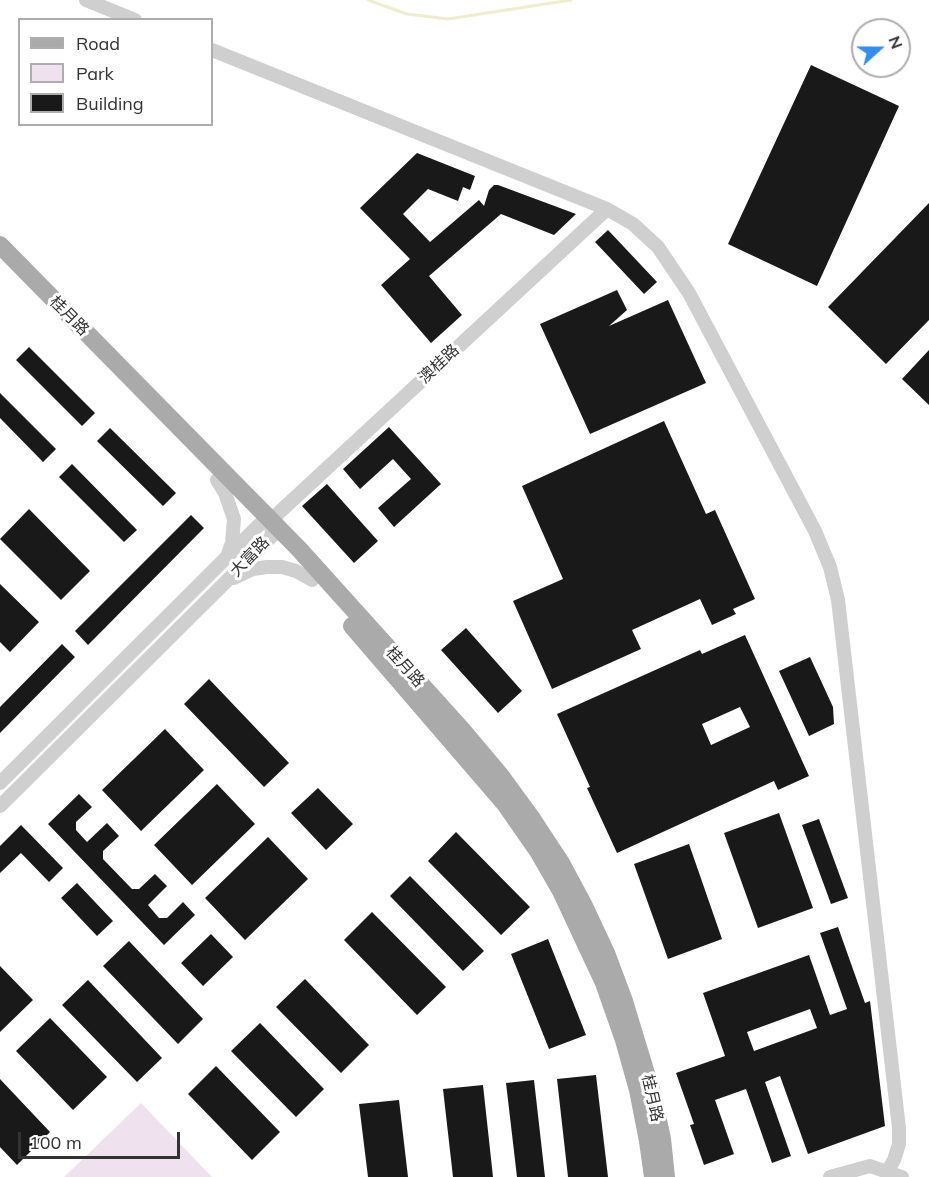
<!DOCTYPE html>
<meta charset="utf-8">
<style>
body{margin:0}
#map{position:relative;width:929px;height:1177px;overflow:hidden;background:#fff;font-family:Mulish,sans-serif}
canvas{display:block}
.legend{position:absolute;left:18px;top:18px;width:195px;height:108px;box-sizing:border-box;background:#fff;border:2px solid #adadad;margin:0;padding:8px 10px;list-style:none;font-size:18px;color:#323232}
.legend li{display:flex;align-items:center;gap:12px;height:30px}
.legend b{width:30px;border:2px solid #adadad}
.north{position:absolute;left:851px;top:18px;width:60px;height:60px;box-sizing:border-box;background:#fff;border:2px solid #adadad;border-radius:50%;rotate:69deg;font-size:16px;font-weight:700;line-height:24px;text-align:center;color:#323232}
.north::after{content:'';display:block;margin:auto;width:21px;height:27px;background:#338eeb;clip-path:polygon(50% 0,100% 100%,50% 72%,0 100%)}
.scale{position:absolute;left:18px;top:1132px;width:162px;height:27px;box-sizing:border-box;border:3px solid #323232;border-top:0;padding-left:8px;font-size:18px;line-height:21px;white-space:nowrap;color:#323232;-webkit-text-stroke:4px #fff;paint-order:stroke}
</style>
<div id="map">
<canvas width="929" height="1177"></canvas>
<ul class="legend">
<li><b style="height:8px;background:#aaa"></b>Road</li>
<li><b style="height:16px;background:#efe1ee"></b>Park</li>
<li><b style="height:16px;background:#191919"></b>Building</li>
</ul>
<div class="north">N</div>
<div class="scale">100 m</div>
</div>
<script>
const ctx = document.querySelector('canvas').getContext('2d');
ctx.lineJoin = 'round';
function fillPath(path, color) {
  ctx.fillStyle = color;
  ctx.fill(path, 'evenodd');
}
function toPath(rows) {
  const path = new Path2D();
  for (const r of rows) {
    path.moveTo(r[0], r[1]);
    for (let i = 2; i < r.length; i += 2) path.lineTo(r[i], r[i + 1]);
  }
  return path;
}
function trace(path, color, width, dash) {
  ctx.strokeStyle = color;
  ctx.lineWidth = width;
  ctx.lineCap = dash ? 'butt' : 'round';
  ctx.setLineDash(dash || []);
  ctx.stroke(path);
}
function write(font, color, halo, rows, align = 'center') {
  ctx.font = font + ' Mulish,"Noto Sans SC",sans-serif';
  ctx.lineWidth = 6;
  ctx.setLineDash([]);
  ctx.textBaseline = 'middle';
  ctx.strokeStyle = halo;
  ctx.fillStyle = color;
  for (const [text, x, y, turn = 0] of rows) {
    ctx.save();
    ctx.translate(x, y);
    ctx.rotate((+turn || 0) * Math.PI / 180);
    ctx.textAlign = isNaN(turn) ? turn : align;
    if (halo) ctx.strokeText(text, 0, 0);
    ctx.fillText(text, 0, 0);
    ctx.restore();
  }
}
fillPath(toPath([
 [141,1103,212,1177,64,1177]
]), '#efe1ee');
trace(toPath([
 [368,0,407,14,448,19,571,0]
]), '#efedcd', 3);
fillPath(toPath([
 [811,65,899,106,817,286,728,244],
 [417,153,475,176,470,190,463,187,458,201,428,189,403,214,430,242,479,200,484,206,489,190,494,185,498,185,576,214,554,235,501,214,429,276,462,315,431,343,381,285,410,259,360,208],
 [929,203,929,320,886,364,828,307],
 [608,230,657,282,644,294,595,242],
 [617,290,627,310,609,326,668,300,706,383,590,434,540,324],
 [29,347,95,413,82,426,16,360],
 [929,350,929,405,902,379],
 [0,393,56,449,43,462,0,418],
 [664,421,706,514,715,510,755,599,733,609,736,614,712,625,700,599,632,630,641,649,552,689,513,601,563,579,522,486],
 [389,427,441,484,394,527,378,508,411,479,393,459,360,489,343,469],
 [110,428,176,493,163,506,97,441],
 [72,464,137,530,124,542,59,477],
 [327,484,378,541,354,563,302,506],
 [29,509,90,571,61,600,0,539],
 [191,515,204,528,88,645,75,631],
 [0,584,39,622,10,652,0,642],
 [466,628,522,691,498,713,441,650],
 [745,635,809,776,778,790,774,781,617,853,587,788,590,787,557,714,700,650,702,654],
 [740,707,750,727,711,745,702,724],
 [62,644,75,657,0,733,0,707],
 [810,657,833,707,834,724,809,736,779,671],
 [209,679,289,763,264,787,184,704],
 [165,729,204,770,141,831,102,790],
 [217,784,255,824,192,885,154,845],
 [318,788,353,824,326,850,291,813],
 [79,794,92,807,76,822,76,830,87,842,107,823,119,836,103,851,103,859,132,889,139,889,155,874,167,886,148,905,159,918,167,918,183,902,195,915,164,945,48,824],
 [779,813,813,908,758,928,724,833],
 [819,819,848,898,831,904,802,825],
 [21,825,63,868,49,882,21,853,0,873,0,846],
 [456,832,530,907,501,935,428,861],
 [268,837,308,879,245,940,205,898],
 [689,844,722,939,668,959,634,864],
 [410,876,484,951,463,971,390,896],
 [77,883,113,921,97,936,61,898],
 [372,912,446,987,417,1015,344,940],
 [838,927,865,1003,870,1001,885,1126,808,1154,780,1076,765,1082,791,1156,772,1163,746,1089,715,1100,734,1154,704,1165,690,1125,694,1124,676,1073,725,1056,703,993,809,955,830,1015,847,1009,820,933],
 [810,1009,817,1028,754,1051,747,1032],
 [211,934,233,957,203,986,181,963],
 [548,939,586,1035,549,1049,511,954],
 [129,941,203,1019,178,1044,103,966],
 [0,966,33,1000,0,1032],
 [305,979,369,1045,341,1073,276,1007],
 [88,980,162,1058,137,1082,62,1005],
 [50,1018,107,1077,73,1110,16,1051],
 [260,1023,324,1089,296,1117,231,1051],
 [216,1066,280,1132,252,1160,188,1094],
 [596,1075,608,1177,568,1177,557,1079],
 [0,1079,50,1132,17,1165,0,1147],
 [534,1080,545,1177,517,1177,506,1083],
 [483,1085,493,1177,453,1177,443,1089],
 [399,1100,408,1177,368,1177,359,1104]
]), '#191919');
trace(toPath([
 [86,0,135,20],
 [212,50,607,209,633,224,658,247,689,293,815,531,830,567,838,600,899,1128,899,1144,894,1160,887,1172],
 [217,480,225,493,234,519,232,543,228,554],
 [234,578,253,569,267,567,282,567,296,571,312,580],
 [0,783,260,524,271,520,607,209],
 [0,806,272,536,271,520],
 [830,1177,870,1166,902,1177]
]), '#cfcfcf', 14);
trace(toPath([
 [0,245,299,549,463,731,500,775,530,816,561,863,584,906,606,953,624,1001,652,1093,662,1139,666,1177],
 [352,626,506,805,538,851,561,891,604,983,624,1040,638,1090,648,1141,653,1177]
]), '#aaa', 18);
write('16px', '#323232', '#fff', [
 ["桂月路",69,316,45],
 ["澳桂路",439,364,-43],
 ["大富路",250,557,-46],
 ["桂月路",405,667,48],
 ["桂月路",652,1098,77]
]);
</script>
